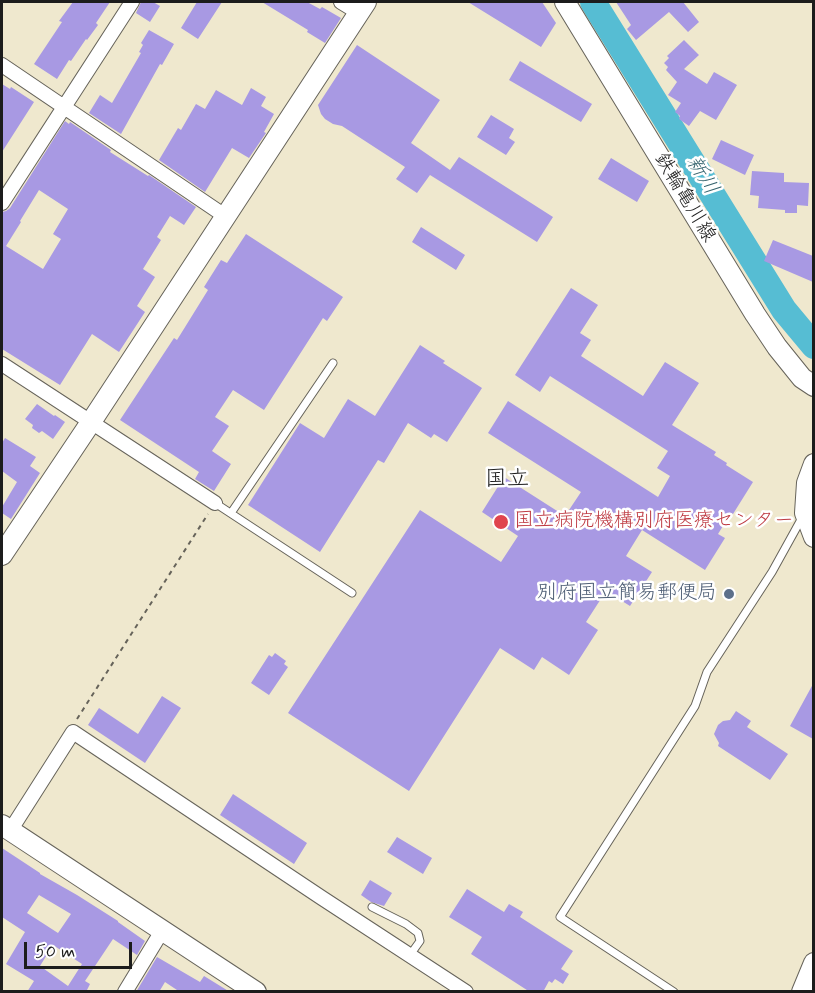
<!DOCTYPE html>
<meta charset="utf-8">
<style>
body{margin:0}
#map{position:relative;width:815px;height:993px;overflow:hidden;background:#efe8ce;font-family:Mynerve,sans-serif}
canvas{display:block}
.frame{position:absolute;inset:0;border:3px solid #1c1c1c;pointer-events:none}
.scale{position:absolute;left:24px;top:942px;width:108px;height:27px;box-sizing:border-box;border:3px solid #1c1c1c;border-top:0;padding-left:8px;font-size:18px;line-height:21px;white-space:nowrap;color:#1c1c1c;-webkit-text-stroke:4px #fff;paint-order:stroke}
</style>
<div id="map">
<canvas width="815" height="993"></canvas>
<div class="frame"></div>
<div class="scale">50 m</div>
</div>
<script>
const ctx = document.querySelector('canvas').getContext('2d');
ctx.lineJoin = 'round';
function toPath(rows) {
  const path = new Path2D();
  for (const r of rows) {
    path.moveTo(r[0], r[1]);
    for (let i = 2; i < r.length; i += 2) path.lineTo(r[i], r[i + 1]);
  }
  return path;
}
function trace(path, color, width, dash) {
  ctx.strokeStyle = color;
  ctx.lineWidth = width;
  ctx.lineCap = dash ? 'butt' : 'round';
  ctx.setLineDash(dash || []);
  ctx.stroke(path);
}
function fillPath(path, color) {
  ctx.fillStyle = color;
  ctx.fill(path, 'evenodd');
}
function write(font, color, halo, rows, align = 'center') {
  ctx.font = font + ' Mynerve,"Klee One",sans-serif';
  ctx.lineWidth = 5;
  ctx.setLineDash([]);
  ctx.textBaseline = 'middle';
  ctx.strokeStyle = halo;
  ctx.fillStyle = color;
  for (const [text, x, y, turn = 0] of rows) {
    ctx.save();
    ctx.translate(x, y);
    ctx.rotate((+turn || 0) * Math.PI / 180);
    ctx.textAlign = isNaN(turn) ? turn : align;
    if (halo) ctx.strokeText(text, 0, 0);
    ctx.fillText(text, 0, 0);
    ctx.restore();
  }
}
trace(toPath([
 [593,2,784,310,814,346]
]), '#56bdd3', 26);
fillPath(toPath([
 [73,2,110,2,96,23,98,25,87,40,86,39,71,61,69,60,57,79,34,64,62,22,59,21],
 [141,2,153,2,160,6,150,22,136,13],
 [197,2,222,2,198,39,181,28],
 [262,2,307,2,320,9,322,7,341,18,325,43,307,32,308,30],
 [468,2,542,2,556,23,541,47],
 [616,2,683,2,699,22,688,32,669,12,636,40,627,29,631,25],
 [149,30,174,44,162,65,160,64,121,134,89,113,100,95,112,103,141,53,139,52,143,45,141,43],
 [684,40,699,55,684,69,707,84,714,72,737,85,716,120,700,111,689,126,679,119,680,116,675,112,681,103,668,95,677,82,666,70,668,67,664,63,669,58,667,56],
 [357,45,440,100,411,143,450,170,459,157,553,217,537,242,430,175,417,193,396,179,405,167,342,126,333,124,325,119,321,114,318,105],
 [520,61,592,104,581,122,509,80],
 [2,84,10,89,11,87,34,102,2,152],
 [251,88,266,97,261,106,274,114,264,132,266,133,249,158,232,148,205,192,159,160,178,128,181,130,196,104,205,109,216,90,242,105],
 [491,115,514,129,509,138,515,142,506,155,477,137],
 [65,121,69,124,70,122,111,150,110,152,148,176,149,175,196,207,184,225,170,216,157,237,161,240,143,269,155,277,137,306,145,312,119,352,92,334,60,385,2,349,2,212,6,211,10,208],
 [39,190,68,209,53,234,61,239,43,269,6,246,21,222,20,221],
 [721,140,754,155,745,175,712,159],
 [611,158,649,181,637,202,598,179],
 [752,171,784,173,784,182,809,183,808,206,797,205,797,213,785,213,785,210,758,208,759,196,750,195],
 [421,227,465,255,456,270,412,242],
 [246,234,343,297,327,321,323,318,264,410,233,390,215,417,229,426,212,451,231,464,214,491,195,479,199,472,120,420,174,338,177,340,208,290,204,287,221,260,227,263],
 [773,240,813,256,813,282,764,261],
 [571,288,598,305,580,333,591,340,581,356,643,396,665,362,699,383,672,425,716,452,714,455,727,463,726,465,753,482,733,514,731,513,718,534,725,538,705,570,642,530,626,556,652,572,630,606,606,591,586,622,598,630,569,675,542,657,534,670,500,648,409,791,288,713,420,510,501,562,518,536,482,512,504,477,565,516,581,492,488,433,508,401,658,497,670,476,657,468,668,451,550,376,540,392,515,375],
 [420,345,445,361,443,363,482,388,447,442,434,434,431,438,408,423,384,463,378,460,320,552,248,505,300,423,324,438,348,399,375,416],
 [37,404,54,416,55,415,65,422,53,439,42,431,39,433,32,428,33,425,25,419],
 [5,438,36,457,30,466,40,473,11,519,2,513,2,507,17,482,2,471,2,443],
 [275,653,286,661,284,664,288,667,269,695,251,683,269,655,272,657],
 [813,684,813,739,790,726],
 [162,696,181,708,145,763,88,725,99,708,138,734],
 [736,711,751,721,747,727,788,754,770,780,718,746,719,743,714,734,718,725,723,721,730,720],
 [233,794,307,843,294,864,220,815],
 [397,837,432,858,423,874,387,852],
 [2,848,40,873,40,874,77,895,118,921,118,922,145,941,137,955,113,939,85,981,90,984,86,992,27,992,34,981,6,964,25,932,2,917],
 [39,895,71,914,58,933,27,913],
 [53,945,82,964,68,986,40,966],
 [370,880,392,893,384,906,371,902,361,895],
 [467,889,504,912,509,904,523,912,520,917,573,951,561,969,569,974,563,984,555,979,552,983,549,981,543,992,530,992,471,954,482,937,449,917],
 [157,957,200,982,204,976,230,992,180,992,165,982,159,992,136,992]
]), '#a899e3');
const lane = toPath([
 [215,503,352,593],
 [231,513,333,363],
 [372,907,406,924,418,933,420,941,410,955],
 [674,992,560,917,695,706,707,672,772,572,803,516]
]);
const street = toPath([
 [341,2,359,13],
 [2,65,225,216],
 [2,203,132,2],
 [2,364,215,503],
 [10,831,73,732,322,898,466,992],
 [125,992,162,931]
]);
const secondary = toPath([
 [565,2,755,314,777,347,802,378,814,386],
 [814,464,807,483,805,513,814,537],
 [2,555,91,422,366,2],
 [2,825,256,992],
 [802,992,814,963]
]);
trace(lane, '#66635a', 9);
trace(street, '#66635a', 16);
trace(secondary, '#66635a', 22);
trace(toPath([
 [77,719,208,514]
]), '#66635a', 2, [4.5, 4.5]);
trace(lane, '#fff', 7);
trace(street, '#fff', 14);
trace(secondary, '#fff', 20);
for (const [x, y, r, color] of [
 [501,522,8,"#e0444e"],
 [729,594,6,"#5c6f8a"]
]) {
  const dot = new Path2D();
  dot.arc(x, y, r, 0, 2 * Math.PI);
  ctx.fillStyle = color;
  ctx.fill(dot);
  trace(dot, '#fff', 2);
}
write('20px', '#1c1c1c', '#fff', [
 ["鉄輪亀川線",684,198,59]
]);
write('20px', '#be3a42', '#fff', [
 ["国立病院機構別府医療センター",514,522]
], 'left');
write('20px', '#4e5e75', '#fff', [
 ["別府国立簡易郵便局",717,594]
], 'right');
write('italic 21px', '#36646e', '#fff', [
 ["新川",701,176,58]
]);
write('22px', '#1c1c1c', '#fff', [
 ["国立",507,480]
]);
</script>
